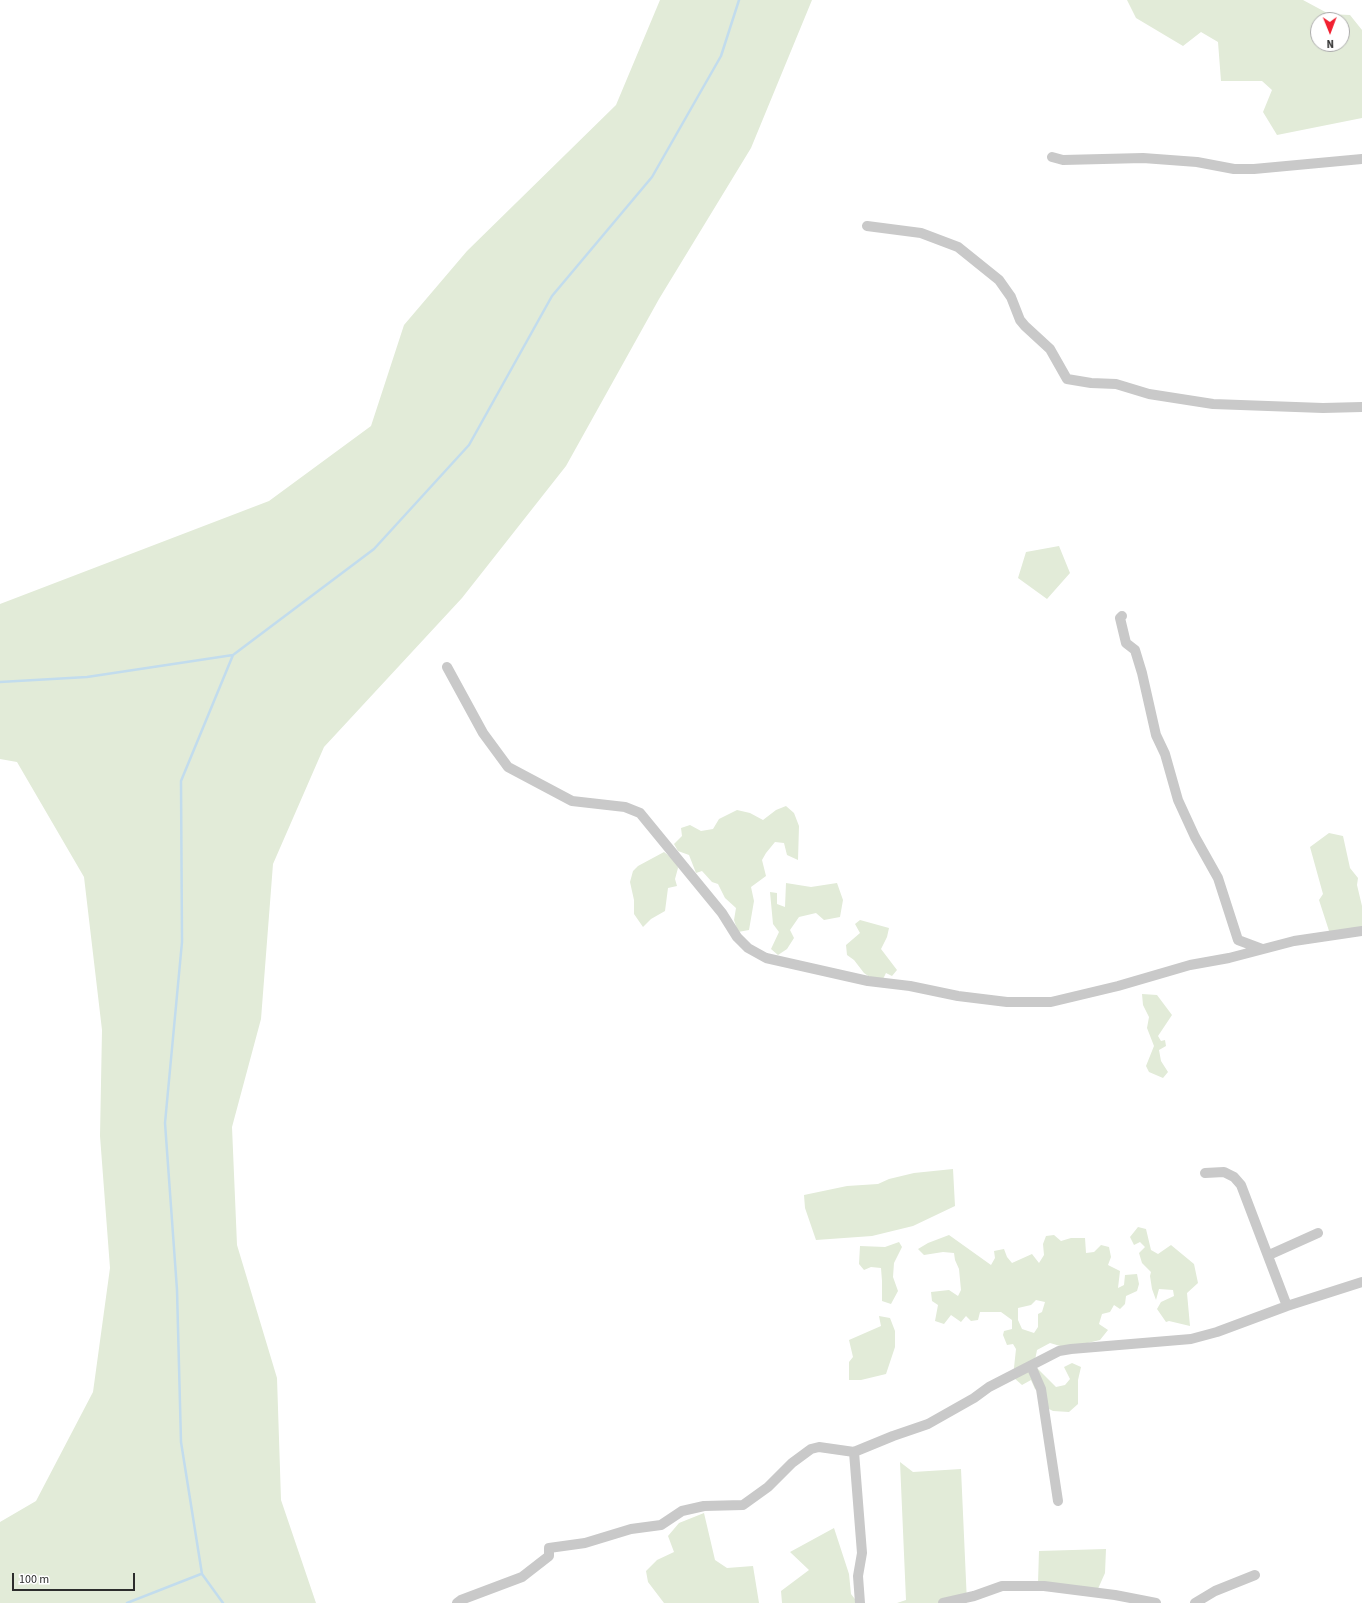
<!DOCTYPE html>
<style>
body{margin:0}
#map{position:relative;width:1362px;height:1603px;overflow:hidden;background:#fff;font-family:"Source Sans 3",sans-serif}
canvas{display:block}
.north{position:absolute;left:1310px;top:12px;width:40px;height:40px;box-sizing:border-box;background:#fff;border:1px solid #ababab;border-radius:50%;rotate:179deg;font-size:11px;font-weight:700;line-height:16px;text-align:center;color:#2c2c2c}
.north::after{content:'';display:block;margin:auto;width:14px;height:18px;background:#f12030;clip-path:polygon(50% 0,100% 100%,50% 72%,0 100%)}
.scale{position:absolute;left:12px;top:1573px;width:123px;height:18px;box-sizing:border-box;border:2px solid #2c2c2c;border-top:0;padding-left:5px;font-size:12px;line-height:14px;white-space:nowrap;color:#2c2c2c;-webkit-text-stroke:3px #fff;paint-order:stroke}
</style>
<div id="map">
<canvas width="1362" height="1603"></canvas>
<div class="north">N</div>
<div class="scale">100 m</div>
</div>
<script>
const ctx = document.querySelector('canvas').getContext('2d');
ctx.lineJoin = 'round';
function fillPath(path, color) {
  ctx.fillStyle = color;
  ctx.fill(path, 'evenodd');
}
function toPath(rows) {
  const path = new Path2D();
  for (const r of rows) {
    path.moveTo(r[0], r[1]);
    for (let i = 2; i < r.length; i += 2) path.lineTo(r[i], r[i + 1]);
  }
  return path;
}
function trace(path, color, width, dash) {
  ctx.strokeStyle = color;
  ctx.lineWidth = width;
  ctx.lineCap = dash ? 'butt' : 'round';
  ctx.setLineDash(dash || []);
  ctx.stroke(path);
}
fillPath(toPath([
 [660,0,812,0,751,148,659,299,566,466,462,598,324,747,273,864,261,1019,232,1127,237,1245,277,1378,281,1500,316,1603,0,1603,0,1522,36,1501,93,1392,110,1268,100,1136,102,1030,84,877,17,762,0,759,0,604,269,501,371,426,404,325,467,251,616,105],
 [1127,0,1303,0,1329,14,1350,15,1362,30,1362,118,1277,135,1263,112,1272,90,1262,81,1221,81,1218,42,1201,32,1183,46,1136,18],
 [1318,20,1342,20,1342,44,1318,44],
 [1059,546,1070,573,1047,599,1018,578,1026,552],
 [786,806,794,813,799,826,798,860,787,855,784,843,775,842,766,853,762,860,766,876,751,887,754,901,749,930,738,932,734,920,736,908,725,898,718,884,712,882,702,871,696,873,689,855,678,851,674,844,682,836,681,828,690,825,701,831,713,829,719,819,737,810,750,813,763,820,776,810],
 [1329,833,1343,836,1350,868,1358,878,1357,885,1362,906,1362,927,1330,934,1319,900,1323,894,1310,847],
 [664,852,676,861,678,868,675,879,677,886,668,888,665,911,651,919,643,927,634,914,634,900,630,882,633,871,638,866],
 [786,883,811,887,837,883,843,900,840,917,824,920,816,913,799,917,790,930,794,938,787,949,778,955,771,949,779,932,773,924,770,892,777,893,777,904,785,907],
 [860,920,889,928,887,937,881,949,897,970,892,976,886,973,883,979,874,980,864,973,854,960,847,955,846,945,860,933,855,924],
 [1142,994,1157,995,1172,1015,1158,1036,1161,1041,1165,1040,1166,1046,1159,1050,1161,1061,1168,1072,1163,1078,1149,1072,1146,1066,1154,1046,1147,1028,1149,1017,1143,1005],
 [953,1169,955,1206,913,1226,872,1236,816,1240,805,1208,804,1195,847,1186,878,1184,889,1179,914,1173],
 [1138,1227,1146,1229,1151,1250,1158,1254,1171,1245,1194,1264,1198,1283,1187,1293,1190,1326,1169,1321,1166,1322,1157,1309,1161,1302,1174,1296,1173,1290,1159,1289,1156,1300,1152,1289,1150,1276,1151,1272,1142,1263,1139,1253,1145,1247,1140,1242,1134,1245,1130,1237],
 [949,1235,991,1265,995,1258,994,1251,1004,1249,1007,1257,1012,1263,1032,1254,1039,1263,1044,1255,1043,1244,1046,1236,1054,1235,1061,1241,1071,1238,1085,1238,1086,1253,1094,1252,1101,1245,1109,1247,1111,1257,1108,1265,1120,1271,1118,1288,1124,1285,1125,1275,1137,1274,1139,1284,1137,1291,1126,1296,1125,1304,1120,1309,1114,1305,1110,1312,1102,1314,1099,1324,1108,1330,1100,1340,1067,1348,1050,1343,1037,1350,1034,1365,1056,1387,1065,1385,1070,1379,1064,1367,1072,1363,1081,1367,1078,1380,1078,1404,1069,1412,1053,1411,1045,1407,1045,1395,1035,1389,1031,1380,1022,1385,1013,1377,1016,1349,1013,1344,1007,1345,1003,1335,1004,1331,1012,1329,1012,1320,1001,1312,980,1312,978,1320,971,1321,966,1316,961,1322,951,1315,944,1324,935,1321,938,1305,932,1301,931,1292,949,1290,958,1296,961,1290,959,1269,955,1260,954,1253,943,1252,924,1255,918,1249,928,1243],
 [1036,1300,1045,1302,1042,1312,1038,1314,1038,1327,1034,1333,1022,1329,1018,1320,1018,1308,1031,1305],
 [899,1242,902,1247,894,1263,893,1277,898,1291,891,1304,882,1301,882,1281,881,1268,871,1267,864,1270,859,1264,860,1246,885,1247],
 [879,1316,890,1318,895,1331,895,1347,886,1374,861,1380,849,1380,849,1362,853,1357,849,1340,881,1326],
 [900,1462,913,1472,961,1469,967,1603,897,1603,906,1600],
 [704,1513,715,1560,727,1568,753,1566,759,1603,664,1603,648,1582,646,1571,657,1560,674,1552,668,1536,679,1523],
 [834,1528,849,1574,851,1594,858,1603,782,1603,781,1591,809,1570,790,1552],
 [1106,1549,1105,1573,1097,1591,1038,1583,1039,1551]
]), '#e2ebd8');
trace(toPath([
 [0,682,87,677,233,655],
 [127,1603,201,1574],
 [223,1603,202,1574,181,1442,177,1290,165,1123,182,942,181,781,233,655,374,549,469,445,552,296,652,177,721,56,739,0]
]), '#c2dced', 2.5);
trace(toPath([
 [1052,157,1063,160,1143,158,1197,162,1234,169,1254,169,1362,159],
 [867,226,921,233,958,247,999,280,1011,297,1020,320,1025,326,1050,349,1067,379,1091,383,1116,384,1149,394,1213,404,1323,408,1362,407],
 [1122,616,1120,618,1126,643,1135,650,1142,673,1156,735,1165,754,1178,800,1195,837,1218,878,1238,940,1262,949],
 [447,667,483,733,508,767,572,801,625,807,640,813,722,913,737,937,748,948,766,958,868,981,910,986,958,996,1007,1002,1051,1002,1118,986,1190,965,1229,958,1294,941,1362,931],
 [1205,1173,1224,1172,1234,1177,1241,1185,1287,1306],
 [1269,1255,1318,1233],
 [1031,1366,1041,1389,1058,1501],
 [854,1452,862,1553,858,1576,860,1603],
 [457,1603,461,1600,522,1577,549,1556,549,1548,585,1543,631,1529,661,1525,682,1511,704,1506,743,1505,768,1487,792,1463,811,1449,819,1447,854,1452,893,1436,928,1424,974,1398,989,1387,1059,1351,1071,1349,1191,1339,1217,1332,1287,1306,1362,1282],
 [943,1603,974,1596,1002,1586,1044,1586,1115,1595,1156,1603],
 [1195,1603,1215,1591,1255,1575]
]), '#c9c9c9', 10);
</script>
